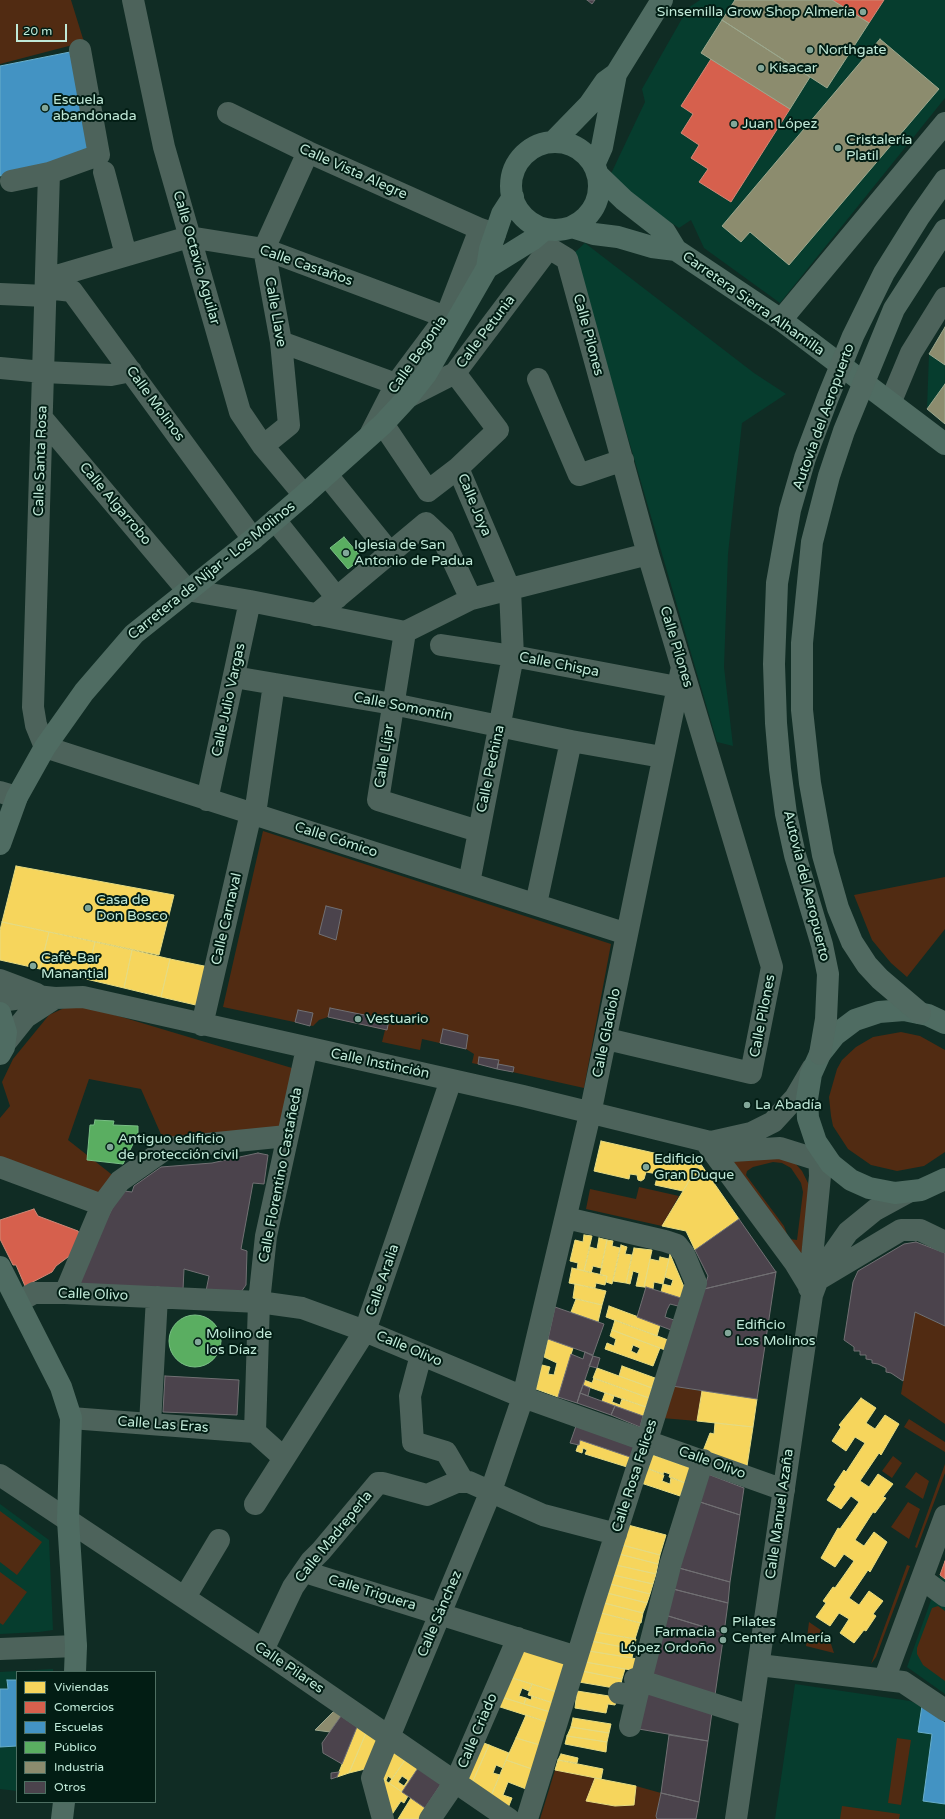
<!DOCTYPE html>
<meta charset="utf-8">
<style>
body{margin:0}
#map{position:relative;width:945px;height:1819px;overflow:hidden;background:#102c24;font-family:"Varela Round",sans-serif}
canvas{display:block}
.legend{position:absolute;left:16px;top:1671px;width:140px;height:132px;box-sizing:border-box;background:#021d14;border:1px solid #4e6f62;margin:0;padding:5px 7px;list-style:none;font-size:12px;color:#c0e9d8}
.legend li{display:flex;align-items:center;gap:8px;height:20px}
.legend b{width:20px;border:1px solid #4e6f62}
.scale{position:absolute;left:16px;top:24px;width:51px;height:18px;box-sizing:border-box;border:2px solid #c0e9d8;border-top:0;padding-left:5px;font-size:12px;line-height:14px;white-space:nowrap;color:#c0e9d8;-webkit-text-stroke:3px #021d14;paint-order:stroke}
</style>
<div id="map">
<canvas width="945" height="1819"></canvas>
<ul class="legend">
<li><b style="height:11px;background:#f6d55c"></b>Viviendas</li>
<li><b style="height:11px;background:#d6604d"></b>Comercios</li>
<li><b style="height:11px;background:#4393c3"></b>Escuelas</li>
<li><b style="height:11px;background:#5aae61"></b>Público</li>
<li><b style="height:11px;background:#8c8c6e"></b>Industria</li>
<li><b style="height:11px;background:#4b434c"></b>Otros</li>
</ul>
<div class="scale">20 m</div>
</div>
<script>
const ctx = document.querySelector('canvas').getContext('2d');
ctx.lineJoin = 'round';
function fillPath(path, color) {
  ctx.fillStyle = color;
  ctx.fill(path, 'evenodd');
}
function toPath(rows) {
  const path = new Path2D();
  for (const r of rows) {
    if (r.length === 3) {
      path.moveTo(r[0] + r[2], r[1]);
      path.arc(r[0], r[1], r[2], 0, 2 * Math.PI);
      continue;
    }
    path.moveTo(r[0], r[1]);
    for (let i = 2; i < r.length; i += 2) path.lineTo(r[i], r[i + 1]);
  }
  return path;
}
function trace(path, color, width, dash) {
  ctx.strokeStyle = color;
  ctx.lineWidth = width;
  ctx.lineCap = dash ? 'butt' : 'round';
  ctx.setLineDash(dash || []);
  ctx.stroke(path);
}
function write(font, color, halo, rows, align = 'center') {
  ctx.font = font + ' "Varela Round",sans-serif';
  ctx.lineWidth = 4;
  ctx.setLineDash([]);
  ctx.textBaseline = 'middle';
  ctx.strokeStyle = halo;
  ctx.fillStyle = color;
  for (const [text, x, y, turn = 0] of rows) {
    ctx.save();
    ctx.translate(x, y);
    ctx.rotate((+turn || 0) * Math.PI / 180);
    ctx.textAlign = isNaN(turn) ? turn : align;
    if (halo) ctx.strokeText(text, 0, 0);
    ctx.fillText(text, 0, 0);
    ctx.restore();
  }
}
fillPath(toPath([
 [700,0,945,0,945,98,780,303,704,248,691,220,679,228,608,180,645,102,642,89,688,8],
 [585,243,754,373,786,394,742,423,728,554,724,667,733,746,717,742,574,253],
 [945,327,945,424,927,409,929,354],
 [0,1504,49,1540,53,1630,39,1632,0,1634],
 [945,1561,945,1694,907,1667],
 [53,1669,53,1672,17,1672,17,1791,0,1789,0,1672],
 [795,1684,910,1701,922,1706,945,1723,945,1819,775,1819]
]), '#063d2e');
fillPath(toPath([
 [0,0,71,0,84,42,0,64],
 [263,831,611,944,584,1088,472,1063,474,1054,466,1049,422,1039,420,1050,382,1042,385,1030,328,1017,319,1020,313,1026,223,1007],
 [945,877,945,929,907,977,891,963,872,940,854,895],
 [75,1003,302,1071,287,1136,167,1148,141,1089,89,1079,68,1140,120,1181,102,1205,0,1167,0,1118,10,1106,2,1082,13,1059,49,1015],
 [901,1032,920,1036,945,1050,945,1152,924,1166,897,1171,871,1165,848,1149,833,1126,831,1116,829,1097,837,1069,842,1060,856,1047,873,1037],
 [771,1156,795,1163,802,1171,809,1185,801,1261,729,1162],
 [773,1162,782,1163,791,1168,801,1183,803,1192,797,1240,789,1239,784,1226,746,1175,747,1171,753,1167],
 [639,1187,679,1196,662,1226,586,1209,590,1189,636,1199],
 [915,1312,945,1326,945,1424,901,1394],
 [672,1386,702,1391,697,1421,662,1418],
 [909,1419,945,1442,945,1452,904,1427],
 [893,1456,902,1463,892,1478,882,1471],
 [945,1464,945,1473,917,1548,915,1547],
 [916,1472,929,1481,923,1499,905,1487],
 [908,1502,920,1509,909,1539,891,1527],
 [0,1511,42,1542,17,1575,0,1562],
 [907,1565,910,1566,876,1657,871,1664],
 [0,1572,27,1592,3,1625,0,1623],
 [938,1606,945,1611,945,1681,923,1665,917,1654,917,1648,932,1608],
 [809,1622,828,1635,834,1653,806,1646],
 [897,1738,911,1740,901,1805,888,1803],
 [555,1770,595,1778,587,1801,615,1806,634,1805,636,1786,661,1793,656,1816,657,1819,540,1819],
 [842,1806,900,1814,899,1819,840,1819]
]), '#512b12');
const homes = toPath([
 [16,866,174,895,159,955,2,922,16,866],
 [2,922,49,932,40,969,0,960,0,930,2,922],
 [49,932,95,942,86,979,40,969,49,932],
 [95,942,132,950,124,988,86,979,95,942],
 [132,950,170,959,161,997,124,988,132,950],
 [170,959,209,967,200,1006,161,997,170,959],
 [601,1141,654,1153,700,1163,683,1191,655,1185,658,1174,646,1172,644,1179,641,1181,638,1180,637,1175,630,1174,629,1179,594,1171,601,1141],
 [700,1163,739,1219,695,1250,686,1231,662,1226,700,1163],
 [584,1235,592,1236,584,1271,577,1269,578,1263,570,1261,575,1240,583,1242,584,1235],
 [599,1238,607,1240,601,1268,593,1266,591,1273,584,1271,590,1247,597,1249,599,1238],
 [607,1240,613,1241,612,1246,620,1248,612,1284,606,1282,607,1276,600,1275,607,1240],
 [621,1245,627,1247,625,1254,632,1255,626,1283,613,1281,621,1245],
 [634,1248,652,1250,644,1287,636,1286,639,1273,633,1271,630,1284,626,1283,634,1248],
 [670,1254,684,1287,681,1298,661,1292,663,1284,671,1286,673,1280,665,1277,670,1254],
 [660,1257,669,1259,663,1284,654,1282,653,1289,644,1287,650,1259,659,1261,660,1257],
 [572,1268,607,1276,605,1285,596,1283,595,1288,569,1283,572,1268],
 [575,1284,606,1291,602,1305,573,1298,575,1284],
 [576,1299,602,1305,598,1322,571,1312,576,1299],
 [609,1306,660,1325,657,1336,606,1317,609,1306],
 [615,1320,668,1340,665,1350,612,1330,615,1320],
 [612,1330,660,1348,653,1366,605,1349,607,1343,614,1346,616,1339,610,1336,612,1330],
 [633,1345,640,1348,637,1354,631,1351,633,1345],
 [548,1339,573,1348,558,1397,536,1389,542,1365,550,1367,548,1374,554,1375,557,1363,544,1357,548,1339],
 [622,1366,655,1378,652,1388,619,1376,622,1366],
 [597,1368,652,1388,649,1398,593,1378,597,1368],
 [594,1378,649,1398,646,1407,583,1385,584,1380,592,1383,594,1378],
 [702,1391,757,1399,753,1427,697,1421,702,1391],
 [605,1393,614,1396,612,1402,620,1405,622,1399,646,1407,643,1416,602,1401,605,1393],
 [861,1398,876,1408,866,1423,875,1429,885,1415,899,1424,881,1455,879,1453,860,1481,869,1487,878,1474,893,1484,883,1497,886,1498,875,1513,873,1512,855,1540,864,1546,874,1532,887,1542,870,1572,868,1570,849,1598,859,1605,869,1591,883,1601,873,1614,876,1616,866,1631,864,1630,854,1643,840,1633,849,1619,839,1613,830,1626,816,1617,826,1603,823,1601,833,1587,835,1588,854,1561,844,1554,835,1567,821,1558,838,1528,840,1529,859,1502,851,1496,841,1509,827,1500,836,1486,834,1485,844,1470,846,1472,865,1443,855,1437,846,1451,832,1441,841,1427,839,1425,861,1398],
 [715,1423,753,1427,747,1466,703,1451,710,1433,714,1434,715,1423],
 [580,1440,630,1457,627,1467,585,1454,587,1450,583,1448,582,1453,576,1451,580,1440],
 [650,1454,691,1468,685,1483,669,1477,670,1474,664,1472,663,1474,646,1468,650,1454],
 [646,1468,664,1475,662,1481,670,1484,671,1477,685,1483,680,1496,641,1483,646,1468],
 [628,1525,666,1535,660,1555,622,1545,628,1525],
 [622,1545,660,1555,658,1564,619,1554,622,1545],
 [619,1554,658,1564,656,1574,616,1565,619,1554],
 [616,1565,656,1574,653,1584,613,1575,616,1565],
 [613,1575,653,1584,650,1594,610,1584,613,1575],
 [610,1584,650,1594,647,1603,607,1593,610,1584],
 [607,1593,647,1603,643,1613,604,1603,607,1593],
 [604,1603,643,1613,641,1623,601,1613,604,1603],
 [601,1613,640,1623,635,1639,595,1632,601,1613],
 [595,1632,636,1639,635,1645,629,1644,628,1648,591,1641,595,1632],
 [591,1641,628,1648,627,1652,633,1653,632,1658,589,1651,591,1641],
 [517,1648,566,1664,557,1692,506,1676,517,1648],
 [589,1651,632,1658,642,1660,638,1671,625,1669,585,1662,589,1651],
 [585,1662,625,1669,622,1679,582,1671,585,1662],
 [582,1671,622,1679,620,1689,579,1682,582,1671],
 [506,1676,532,1684,529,1691,522,1688,519,1696,526,1698,524,1704,498,1696,506,1676],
 [532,1684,557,1692,553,1703,528,1695,532,1684],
 [577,1691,609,1696,618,1697,615,1705,608,1704,606,1713,575,1708,577,1691],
 [498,1696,550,1712,547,1722,494,1705,498,1696],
 [532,1696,553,1703,550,1712,524,1704,526,1698,531,1700,532,1696],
 [526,1715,547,1722,540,1745,516,1738,526,1715],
 [573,1718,611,1724,609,1733,571,1727,573,1718],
 [357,1727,366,1733,349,1773,337,1777,357,1727],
 [571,1727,609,1733,607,1742,567,1736,571,1727],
 [366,1733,380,1743,369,1768,349,1773,366,1733],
 [567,1736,607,1742,606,1752,565,1744,567,1736],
 [516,1738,540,1745,532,1769,506,1760,516,1738],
 [479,1741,489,1745,472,1783,464,1778,479,1741],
 [489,1745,509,1753,503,1768,496,1765,493,1773,500,1775,491,1796,472,1783,489,1745],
 [390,1750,405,1760,392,1779,388,1776,386,1781,380,1777,390,1750],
 [561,1754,578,1758,577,1763,558,1760,561,1754],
 [405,1760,418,1768,402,1792,389,1783,405,1760],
 [402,1776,408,1780,404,1786,398,1782,402,1776],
 [506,1760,532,1769,526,1789,508,1782,503,1795,512,1798,508,1808,491,1796,506,1760],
 [558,1760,603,1769,601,1779,555,1770,558,1760],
 [380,1777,408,1796,404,1803,401,1801,389,1819,380,1777],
 [595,1778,636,1786,634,1805,615,1806,586,1801,595,1778],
 [411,1798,425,1808,418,1819,398,1819,411,1798]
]);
fillPath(homes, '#f6d55c');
trace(homes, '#e6db81', 1);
const shops = toPath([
 [832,0,884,0,869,23,832,0],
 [711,59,790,109,731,202,699,182,708,169,691,158,699,145,681,133,693,114,681,106,711,59],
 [34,1209,38,1216,78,1231,83,1241,80,1248,56,1266,52,1272,25,1286,16,1265,13,1265,0,1239,0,1220,34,1209],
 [945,1561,945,1579,940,1575,945,1561]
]);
fillPath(shops, '#d6604d');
trace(shops, '#cf8977', 1);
const schools = toPath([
 [80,50,95,157,0,176,0,66,80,50],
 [7,1680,17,1680,17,1746,0,1747,0,1689,8,1689,7,1680],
 [922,1706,945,1723,945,1804,923,1801,932,1734,918,1732,922,1706]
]);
fillPath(schools, '#4393c3');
trace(schools, '#68adc9', 1);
const public = toPath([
 [344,537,362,558,348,569,330,548,344,537],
 [95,1120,114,1121,113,1125,138,1126,138,1134,123,1164,87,1160,90,1125,94,1125,95,1120],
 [195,1341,26]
]);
fillPath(public, '#5aae61');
trace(public, '#79c085', 1);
const industry = toPath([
 [735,0,832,0,869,23,827,88,722,20,735,0],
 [722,20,810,77,790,109,701,53,722,20],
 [880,39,939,89,789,265,750,232,741,242,722,226,880,39],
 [945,327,945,365,929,354,945,327],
 [945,384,945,424,927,409,945,384],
 [334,1711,341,1716,330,1732,315,1730,334,1711]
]);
fillPath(industry, '#8c8c6e');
trace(industry, '#9ca88e', 1);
const building = toPath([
 [587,0,595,0,592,4,587,0],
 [326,906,342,910,336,940,319,934,326,906],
 [330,1008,389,1020,387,1030,328,1017,330,1008],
 [298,1010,313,1013,310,1026,295,1022,298,1010],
 [443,1029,468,1035,466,1049,440,1043,443,1029],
 [479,1057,499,1060,497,1069,478,1064,479,1057],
 [498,1064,514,1067,513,1072,497,1069,498,1064],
 [258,1153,268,1155,264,1184,253,1183,241,1249,247,1251,246,1285,241,1292,206,1291,209,1276,184,1269,183,1290,82,1285,77,1278,119,1195,124,1191,132,1192,134,1186,161,1167,212,1163,258,1153],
 [739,1219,776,1272,704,1289,708,1276,695,1250,739,1219],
 [916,1242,945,1253,945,1326,915,1312,903,1381,891,1373,886,1372,886,1368,878,1364,872,1363,872,1360,866,1359,866,1355,860,1355,860,1351,854,1351,854,1347,844,1340,853,1282,858,1271,904,1244,916,1242],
 [776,1272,757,1399,672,1386,704,1289,776,1272],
 [646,1287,681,1298,678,1306,670,1304,667,1310,665,1317,674,1320,671,1330,637,1317,646,1287],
 [555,1307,604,1324,593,1355,548,1339,555,1307],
 [585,1352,593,1356,577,1403,558,1397,571,1354,583,1359,585,1352],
 [593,1356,600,1358,597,1368,589,1366,593,1356],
 [165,1376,239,1380,237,1415,163,1412,165,1376],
 [583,1385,590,1388,588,1396,580,1393,583,1385],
 [580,1393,615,1406,611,1415,577,1403,580,1393],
 [615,1406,643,1416,640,1427,611,1415,615,1406],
 [576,1426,634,1447,630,1457,580,1440,579,1445,570,1443,576,1426],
 [705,1473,744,1488,740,1515,697,1501,705,1473],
 [697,1501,740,1515,730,1582,679,1568,697,1501],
 [679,1568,730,1582,728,1603,673,1589,679,1568],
 [673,1589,728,1603,724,1633,665,1615,673,1589],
 [665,1615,724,1633,715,1695,647,1673,665,1615],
 [646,1690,712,1712,708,1741,633,1728,646,1690],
 [341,1716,357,1727,342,1764,323,1753,322,1743,341,1716],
 [669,1735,708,1741,699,1802,661,1793,669,1735],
 [418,1768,441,1784,425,1808,402,1792,418,1768],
 [339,1772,337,1777,331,1779,331,1773,339,1772],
 [661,1793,699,1802,696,1819,657,1819,656,1816,661,1793]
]);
fillPath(building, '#4b434c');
trace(building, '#717073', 1);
trace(toPath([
 [133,0,164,147,240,412,263,446,304,495],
 [228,113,308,152,480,229,495,234],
 [104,172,126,255],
 [49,173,33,707,36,725,45,747,627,934],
 [11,181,49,173,99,155,80,50],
 [549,248,567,259,648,554,772,967,751,1073,607,1039],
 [46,279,189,237,264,249,446,317],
 [46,288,72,291,253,539],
 [0,294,46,296],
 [281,342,396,384],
 [0,368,43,372,111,375,131,371],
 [538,379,579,475,623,460],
 [408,397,455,373,549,248],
 [891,401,911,353,945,298],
 [42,418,187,590,250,601,405,632,471,599,648,554],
 [383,424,428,491,458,468,498,430,455,373],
 [371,433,396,384,446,317,480,229],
 [263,446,289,425,281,342,264,249,308,152],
 [458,468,510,590,513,656,469,883],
 [327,475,390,553],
 [275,520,337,598],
 [316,615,426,523,443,539,471,599],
 [405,632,378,800,478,831],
 [441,645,513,656,677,687],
 [234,677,393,704,571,741,662,757],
 [0,792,17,797],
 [207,800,250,601],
 [255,814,274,684],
 [536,904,571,741],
 [0,980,37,994],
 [0,1001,36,996,55,998,83,997,523,1096,710,1142,732,1151,780,1148,831,1164],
 [202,1025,251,813],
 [6,1042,26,1017,55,998],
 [705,1141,795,1263,809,1286],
 [711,1142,751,1133,773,1122,795,1098,812,1069],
 [0,1167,102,1205],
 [819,1279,901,1230,920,1230,945,1242],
 [809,1288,820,1176,819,1148],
 [65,1293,102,1205,120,1181,167,1148,287,1136],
 [18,1302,34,1293,65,1293,259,1302,302,1308,365,1331,523,1397,784,1490],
 [421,1355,410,1396,413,1442,446,1452,463,1481],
 [71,1418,255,1432],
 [150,1424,157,1297],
 [284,1458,255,1432,259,1302,266,1236,307,1048],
 [0,1475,263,1650,509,1819],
 [255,1504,365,1331,451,1080],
 [305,1572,577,1657],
 [922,1579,945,1596],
 [185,1597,219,1540],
 [0,1649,76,1646],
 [263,1650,293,1587,311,1561,321,1551,378,1483,383,1483,427,1495,457,1482,469,1482,543,1515,616,1534],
 [759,1665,903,1682,945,1710],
 [635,1679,751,1716],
 [884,1680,945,1516],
 [619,1693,637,1696,671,1562,703,1460],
 [630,1726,637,1696],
 [383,1819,372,1778,491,1491,523,1397,590,1114,682,667],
 [430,1819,456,1781,518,1638],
 [527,1819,594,1602,636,1471,647,1440,696,1283,684,1254,677,1245,665,1241,566,1218],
 [736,1819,812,1295,818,1279,827,1262,848,1232,875,1210,908,1192]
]), '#4d635b', 22);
trace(toPath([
 [553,142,589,105,605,82,616,74,662,0],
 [555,186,44],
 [594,165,602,147,616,74],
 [598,175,624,200,665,232,676,250,781,320,945,444],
 [572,227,594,234,618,237,652,247,676,250],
 [487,268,532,240,545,229],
 [0,844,17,797,45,747,84,692,134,634,253,539,304,495,383,424,408,397,426,374,487,268,490,249,502,214,513,197],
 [0,1013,6,1032,4,1047,0,1054],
 [945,1023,928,1015,904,1010,879,1012,855,1020,835,1035,820,1054,811,1074,807,1099,808,1118,816,1142,831,1164,851,1180,869,1188,895,1193,921,1190,945,1179],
 [0,1267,61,1387,71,1418,68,1520,76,1646,75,1672],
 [62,1819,64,1802]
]), '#4f6c62', 22);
trace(toPath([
 [781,320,945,123],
 [920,1013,880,979,867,965,852,942,838,908,823,855,810,783,802,710,802,643,812,542,829,476,844,431,894,309,945,230],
 [820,1054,826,1019,828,974,822,945,795,855,786,814,780,769,776,723,774,664,777,583,790,510,805,458,828,397,853,336,884,273,919,217,945,180]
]), '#516a61', 22);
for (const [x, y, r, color] of [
 [863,12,4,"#82a799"],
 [810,50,4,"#82a799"],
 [761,68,4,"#82a799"],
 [45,108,4,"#82a799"],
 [734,124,4,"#82a799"],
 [838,148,4,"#82a799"],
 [346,553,4,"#82a799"],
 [88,908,4,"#82a799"],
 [33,966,4,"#82a799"],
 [358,1019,4,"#82a799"],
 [747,1105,4,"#82a799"],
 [110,1147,4,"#82a799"],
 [646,1167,4,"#82a799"],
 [728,1333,4,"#82a799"],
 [198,1342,4,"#82a799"],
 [724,1630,4,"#82a799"],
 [723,1640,4,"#82a799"]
]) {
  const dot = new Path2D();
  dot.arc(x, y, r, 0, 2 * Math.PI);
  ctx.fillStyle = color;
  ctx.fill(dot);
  trace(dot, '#021d14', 1.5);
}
write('14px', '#c0e9d8', '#021d14', [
 ["Sinsemilla Grow Shop Almería",855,12,"right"],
 ["Northgate",818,50],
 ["Kisacar",769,68],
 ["Escuela",53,100],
 ["abandonada",53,116],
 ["Juan López",742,124],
 ["Cristalería",846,140],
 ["Platil",846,156],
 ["Iglesia de San",354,545],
 ["Antonio de Padua",354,561],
 ["Casa de",96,900],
 ["Don Bosco",96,916],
 ["Café-Bar",41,958],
 ["Manantial",41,974],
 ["Vestuario",366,1019],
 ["La Abadía",755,1105],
 ["Antiguo edificio",118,1139],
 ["de protección civil",118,1155],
 ["Edificio",654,1159],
 ["Gran Duque",654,1175],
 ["Edificio",736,1325],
 ["Los Molinos",736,1341],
 ["Molino de",206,1334],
 ["los Díaz",206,1350],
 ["Pilates",732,1622],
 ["Center Almería",732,1638],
 ["Farmacia",715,1632,"right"],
 ["López Ordoño",715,1648,"right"]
], 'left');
write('14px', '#c0e9d8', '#021d14', [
 ["Calle Vista Alegre",353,172,24],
 ["Calle Octavio Aguilar",196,258,74],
 ["Calle Castaños",306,266,19],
 ["Carretera Sierra Alhamilla",753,304,35],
 ["Calle Llave",275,312,80],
 ["Calle Petunia",486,332,-53],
 ["Calle Pilones",588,335,75],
 ["Calle Begonia",418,355,-55],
 ["Calle Molinos",155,404,54],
 ["Autovía del Aeropuerto",824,417,-70],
 ["Calle Santa Rosa",41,461,-88],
 ["Calle Algarrobo",115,504,50],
 ["Calle Joya",474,505,67],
 ["Carretera de Níjar - Los Molinos",212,571,-39],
 ["Calle Pilones",676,647,73],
 ["Calle Chispa",559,665,11],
 ["Calle Julio Vargas",229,700,-78],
 ["Calle Somontín",403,707,11],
 ["Calle Líjar",385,756,-81],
 ["Calle Pechina",491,769,-78],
 ["Calle Cómico",336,840,18],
 ["Autovía del Aeropuerto",806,886,76],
 ["Calle Carnaval",227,919,-77],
 ["Calle Pilones",763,1016,-79],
 ["Calle Gladiolo",607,1033,-78],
 ["Calle Instinción",380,1064,12],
 ["Calle Florentino Castañeda",281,1175,-79],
 ["Calle Aralia",383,1280,-71],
 ["Calle Olivo",93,1295,2],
 ["Calle Olivo",409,1349,23],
 ["Calle Las Eras",163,1425,4],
 ["Calle Olivo",712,1463,20],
 ["Calle Rosa Felices",635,1476,-72],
 ["Calle Manuel Azaña",780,1514,-82],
 ["Calle Madreperla",334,1537,-51],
 ["Calle Triguera",372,1593,17],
 ["Calle Sánchez",440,1614,-67],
 ["Calle Pilares",289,1668,34],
 ["Calle Criado",478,1731,-67]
]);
</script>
